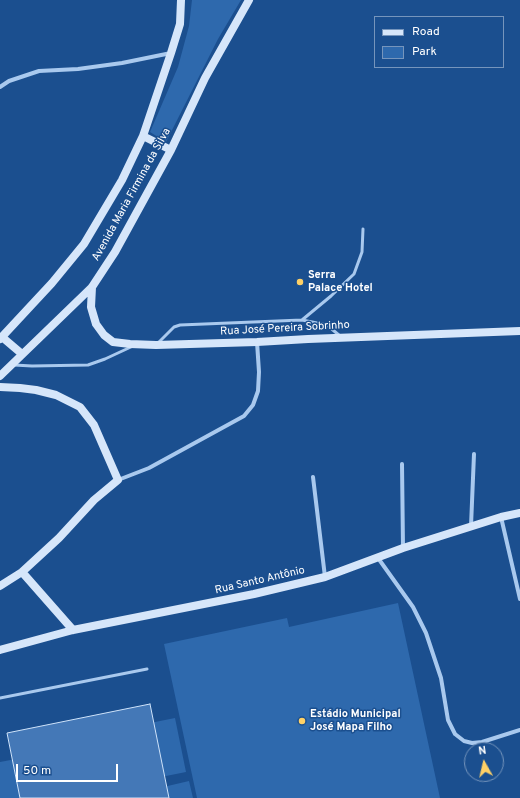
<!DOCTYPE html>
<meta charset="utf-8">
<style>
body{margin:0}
#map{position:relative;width:520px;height:798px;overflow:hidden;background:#1b4f8f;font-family:Overpass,sans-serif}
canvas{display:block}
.legend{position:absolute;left:374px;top:16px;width:130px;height:52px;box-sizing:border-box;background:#1b4f8f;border:1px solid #7695bc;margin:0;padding:5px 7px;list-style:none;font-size:12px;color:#fff}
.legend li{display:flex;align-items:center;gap:8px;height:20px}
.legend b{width:20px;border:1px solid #7695bc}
.north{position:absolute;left:464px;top:742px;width:40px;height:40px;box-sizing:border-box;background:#1b4f8f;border:1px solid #7695bc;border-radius:50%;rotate:352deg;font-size:11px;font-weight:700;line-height:16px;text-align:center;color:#fff}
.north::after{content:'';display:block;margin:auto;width:14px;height:18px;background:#ffd166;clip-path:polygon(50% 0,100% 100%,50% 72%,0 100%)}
.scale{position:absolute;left:16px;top:764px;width:102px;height:18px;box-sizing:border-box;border:2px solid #fff;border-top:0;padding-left:5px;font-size:12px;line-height:14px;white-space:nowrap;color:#fff;-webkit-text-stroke:3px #1b4f8f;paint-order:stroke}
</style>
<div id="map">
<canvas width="520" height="798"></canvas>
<ul class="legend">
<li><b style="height:5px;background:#d6e6fa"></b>Road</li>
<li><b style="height:11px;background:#2e69ad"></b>Park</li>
</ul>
<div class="north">N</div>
<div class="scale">50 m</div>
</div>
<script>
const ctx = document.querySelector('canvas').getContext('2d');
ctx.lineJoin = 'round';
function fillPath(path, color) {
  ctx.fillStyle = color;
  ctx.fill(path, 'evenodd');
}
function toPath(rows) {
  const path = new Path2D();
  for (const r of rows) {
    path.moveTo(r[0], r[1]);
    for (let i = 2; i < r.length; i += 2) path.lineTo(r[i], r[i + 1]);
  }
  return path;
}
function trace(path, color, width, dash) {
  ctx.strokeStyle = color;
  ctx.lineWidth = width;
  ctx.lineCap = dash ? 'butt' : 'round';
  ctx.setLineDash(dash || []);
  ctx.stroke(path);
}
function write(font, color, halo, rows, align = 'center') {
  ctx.font = font + ' Overpass,sans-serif';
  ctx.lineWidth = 3;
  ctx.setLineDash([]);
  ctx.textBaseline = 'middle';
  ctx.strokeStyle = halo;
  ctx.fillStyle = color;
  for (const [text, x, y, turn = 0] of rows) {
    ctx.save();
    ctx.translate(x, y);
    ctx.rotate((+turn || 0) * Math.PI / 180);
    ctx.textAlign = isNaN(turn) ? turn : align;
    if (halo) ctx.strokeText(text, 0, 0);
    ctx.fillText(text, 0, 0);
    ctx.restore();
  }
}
fillPath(toPath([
 [192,0,241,0,218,39,166,142,150,132,178,67,189,26],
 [398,603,440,798,197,798,164,644,287,618,289,627],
 [175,718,186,772,156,778,145,724],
 [16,759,24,798,0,798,0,762],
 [189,781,193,798,161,798,159,788]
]), '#2e69ad');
const building = toPath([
 [150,704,169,798,20,798,7,733,150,704]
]);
fillPath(building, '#4478b7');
trace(building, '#cfe3fa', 1);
trace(toPath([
 [302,320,331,296,354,274,362,252,363,229],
 [157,344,174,327,180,325,302,320,327,325,340,336],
 [14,365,32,366,88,365,105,359,133,346],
 [0,698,147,669]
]), '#a9c9ee', 3);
trace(toPath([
 [0,87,9,81,39,71,78,69,122,63,171,53],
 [402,464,403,548],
 [313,477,325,577],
 [118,480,149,468,244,416,253,405,258,391,259,372,257,342],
 [501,517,520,599],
 [471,526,474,454],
 [378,558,413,607,426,633,441,678,448,720,455,734,464,741,472,743,482,742,520,730]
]), '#a9c9ee', 4);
trace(toPath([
 [143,136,171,150],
 [92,287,91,307,96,324,104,335,113,342,130,344,156,345,257,342,308,339,520,331],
 [2,337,22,354],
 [0,339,52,283,84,244,122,180,143,136,171,53,180,24,181,0],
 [0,376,92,287,115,252,171,150,205,78,249,0],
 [0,387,20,388,36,390,56,395,80,407,94,425,118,480,94,500,59,538,22,572,0,586],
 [22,572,73,630],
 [0,650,73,630,254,594,325,577,403,548,501,517,520,513]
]), '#d6e6fa', 8);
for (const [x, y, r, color] of [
 [300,282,4,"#ffd166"],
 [302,721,4,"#ffd166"]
]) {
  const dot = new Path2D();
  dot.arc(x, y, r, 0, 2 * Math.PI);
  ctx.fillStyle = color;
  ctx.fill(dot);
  trace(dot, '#1b4f8f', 1.5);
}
write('11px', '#fff', '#1b4f8f', [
 ["Avenida Maria Firmina da Silva",132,195,-61],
 ["Rua José Pereira Sobrinho",285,329,-3],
 ["Rua Santo Antônio",260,581,-13]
]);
write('bold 11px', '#fff', '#1b4f8f', [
 ["Serra",308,276],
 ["Palace Hotel",308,289],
 ["Estádio Municipal",310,715],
 ["José Mapa Filho",310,728]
], 'left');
</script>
